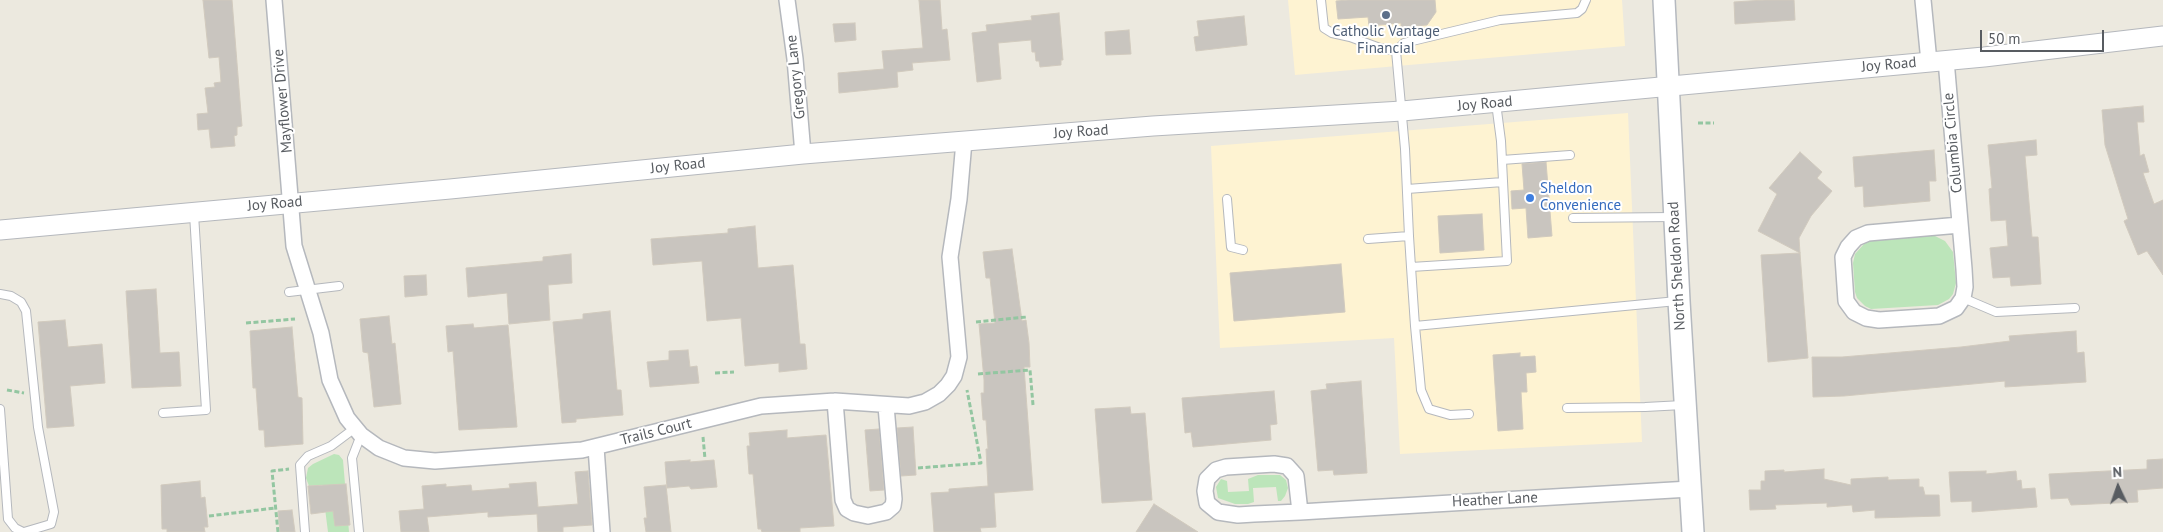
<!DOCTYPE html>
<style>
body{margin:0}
#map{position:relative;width:2163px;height:532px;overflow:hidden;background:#ece9df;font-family:"PT Sans",sans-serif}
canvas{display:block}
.north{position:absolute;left:2093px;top:462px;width:50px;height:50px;-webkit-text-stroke:4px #fff;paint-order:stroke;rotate:357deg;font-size:14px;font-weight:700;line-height:20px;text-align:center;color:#585c61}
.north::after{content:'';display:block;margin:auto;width:18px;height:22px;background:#585c61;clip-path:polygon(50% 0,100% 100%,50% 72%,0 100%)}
.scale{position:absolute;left:1980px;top:30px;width:124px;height:22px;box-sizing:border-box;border:2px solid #585c61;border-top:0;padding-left:6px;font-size:15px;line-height:18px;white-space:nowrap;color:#585c61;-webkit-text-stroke:4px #fff;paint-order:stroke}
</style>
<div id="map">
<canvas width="2163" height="532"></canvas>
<div class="north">N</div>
<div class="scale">50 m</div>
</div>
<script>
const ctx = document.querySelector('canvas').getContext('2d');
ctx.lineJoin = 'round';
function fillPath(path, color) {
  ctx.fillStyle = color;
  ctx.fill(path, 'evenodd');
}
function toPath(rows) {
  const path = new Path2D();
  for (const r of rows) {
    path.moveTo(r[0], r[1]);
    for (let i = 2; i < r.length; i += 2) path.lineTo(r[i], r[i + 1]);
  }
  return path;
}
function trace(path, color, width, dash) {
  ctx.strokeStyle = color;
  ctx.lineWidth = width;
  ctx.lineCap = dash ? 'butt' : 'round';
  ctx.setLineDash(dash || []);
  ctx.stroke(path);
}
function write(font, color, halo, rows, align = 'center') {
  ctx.font = font + ' "PT Sans",sans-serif';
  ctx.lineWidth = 4;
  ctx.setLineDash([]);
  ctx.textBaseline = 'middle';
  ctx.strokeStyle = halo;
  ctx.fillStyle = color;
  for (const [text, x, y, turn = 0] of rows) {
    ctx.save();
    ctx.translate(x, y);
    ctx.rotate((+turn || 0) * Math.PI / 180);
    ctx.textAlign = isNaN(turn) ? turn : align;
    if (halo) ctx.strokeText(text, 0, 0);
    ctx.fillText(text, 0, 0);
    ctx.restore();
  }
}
fillPath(toPath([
 [1288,0,1622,0,1625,46,1295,75],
 [1628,113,1642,442,1400,454,1394,338,1220,348,1211,146]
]), '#fef3d2');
fillPath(toPath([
 [1933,235,1945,241,1953,252,1956,283,1953,294,1949,299,1938,305,1871,309,1865,306,1857,298,1855,292,1853,263,1855,254,1864,244,1872,240],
 [334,454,339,455,343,460,349,532,328,532,322,485,309,486,306,478,308,468,313,464],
 [1258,475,1280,475,1286,480,1288,488,1285,496,1281,501,1278,501,1276,487,1253,488,1254,502,1248,504,1235,504,1218,498,1216,487,1221,479,1227,481,1228,492,1249,491,1248,479]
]), '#bce5ba');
const building = toPath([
 [203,0,232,0,242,126,237,127,237,135,234,136,235,146,211,148,209,129,198,130,197,114,208,113,205,88,215,87,214,83,221,82,219,57,209,58,203,0],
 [919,0,940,0,942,30,947,29,950,60,912,63,913,70,897,72,898,87,839,93,838,73,884,69,882,51,923,48,919,0],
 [1348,0,1435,0,1436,12,1427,25,1401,27,1401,23,1369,26,1368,17,1338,19,1336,1,1348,0],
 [1764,0,1794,0,1795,20,1735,24,1734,2,1764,0],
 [1059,13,1063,60,1061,60,1061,65,1040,67,1039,61,1036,61,1035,52,1032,52,1031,40,998,43,1001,79,977,82,972,33,987,31,986,25,1032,20,1031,16,1059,13],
 [1244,16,1247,45,1196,51,1194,37,1199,36,1197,21,1244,16],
 [855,23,856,40,835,42,833,24,855,23],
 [1129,30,1131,54,1106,55,1105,32,1129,30],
 [2143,106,2144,122,2137,122,2140,156,2144,154,2149,172,2143,173,2154,204,2163,200,2163,275,2147,251,2138,255,2124,221,2128,219,2105,145,2102,110,2143,106],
 [2036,140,2037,155,2025,156,2032,237,2038,237,2041,284,2011,286,2010,277,1993,278,1990,248,2008,246,2006,220,1991,221,1989,189,1992,188,1988,145,2036,140],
 [1934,150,1936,181,1929,181,1930,201,1864,207,1863,186,1855,187,1853,157,1934,150],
 [1800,152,1822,172,1817,178,1832,191,1811,216,1799,238,1800,253,1758,231,1777,194,1769,188,1800,152],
 [1546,162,1552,236,1528,238,1526,208,1512,209,1511,191,1524,190,1522,164,1546,162],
 [1482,214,1484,250,1440,253,1438,216,1482,214],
 [755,226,758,268,793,265,800,344,805,344,807,369,779,372,779,363,745,366,741,318,707,321,702,261,653,265,651,239,728,233,728,229,755,226],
 [1012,249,1022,321,1026,320,1029,343,1030,367,1024,367,1033,490,994,493,996,527,980,528,981,532,934,532,931,493,949,492,949,489,988,486,986,449,988,449,986,420,983,420,981,393,984,393,984,380,979,324,995,323,990,278,986,278,983,252,1012,249],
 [1800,253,1808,358,1768,362,1761,255,1800,253],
 [571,254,572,283,548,285,550,320,509,324,507,293,468,297,466,268,543,261,543,257,571,254],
 [1341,264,1345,312,1234,321,1230,273,1341,264],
 [426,275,427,295,405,297,404,276,426,275],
 [156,289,160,353,179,352,181,386,132,388,126,291,156,289],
 [610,311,617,390,621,390,623,415,576,419,576,422,562,423,553,322,583,319,583,314,610,311],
 [389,316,392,344,395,343,401,404,374,407,368,353,363,352,360,319,389,316],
 [65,320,68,347,102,344,105,383,70,386,74,426,47,428,38,322,65,320],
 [473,324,474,328,508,325,517,427,459,430,453,351,448,352,446,326,473,324],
 [292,327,298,397,302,398,303,444,265,447,264,430,259,430,256,388,253,388,250,331,292,327],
 [2076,331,2077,353,2084,352,2086,382,2005,387,2005,381,1844,396,1813,397,1812,357,1842,357,1961,347,2010,341,2009,336,2076,331],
 [688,350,690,367,697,366,699,383,650,387,647,362,669,360,669,351,688,350],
 [1520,353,1520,357,1535,356,1536,372,1526,373,1527,392,1521,392,1523,429,1498,431,1493,355,1520,353],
 [1361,381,1367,473,1334,475,1333,470,1318,471,1311,391,1327,389,1326,384,1361,381],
 [1274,391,1277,424,1270,425,1271,440,1193,447,1191,432,1185,433,1182,398,1274,391],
 [1130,407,1131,414,1145,413,1152,500,1102,503,1095,409,1130,407],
 [913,427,916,475,901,476,897,428,913,427],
 [879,429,884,490,870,491,865,430,879,429],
 [787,430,787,438,826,435,834,526,800,528,800,532,762,532,761,529,758,529,753,474,749,474,747,446,750,446,749,433,787,430],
 [2163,459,2163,488,2137,490,2138,502,2071,505,2068,498,2051,499,2049,474,2147,469,2147,460,2163,459],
 [690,460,690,462,714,460,717,487,691,489,689,486,667,488,665,462,690,460],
 [1824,469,1824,479,1851,485,1851,479,1888,477,1888,480,1919,479,1919,487,1923,487,1925,495,1939,495,1940,516,1875,518,1875,510,1853,512,1852,505,1827,507,1827,503,1775,505,1776,509,1750,510,1749,490,1761,490,1761,481,1765,481,1765,471,1784,470,1784,472,1824,469],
 [588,471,592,525,563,527,563,532,538,532,537,514,488,517,488,512,427,517,429,532,401,532,399,511,424,509,422,486,446,484,446,487,471,485,472,491,510,488,509,484,536,482,538,507,578,504,575,472,588,471],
 [1986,471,1986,474,2016,471,2017,481,2021,480,2022,489,2035,488,2037,507,1972,512,1972,501,1951,502,1949,472,1986,471],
 [200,481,201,498,205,497,208,527,204,527,205,532,167,532,167,529,162,529,161,485,200,481],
 [346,484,350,525,335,526,333,511,311,514,308,486,346,484],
 [666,485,671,532,646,532,644,518,647,518,644,487,666,485],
 [1154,504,1198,532,1136,532,1154,504],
 [292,510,295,532,280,532,278,511,292,510]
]);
fillPath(building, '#c9c5bf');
trace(building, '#d1cabe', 1);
const service = toPath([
 [1321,0,1324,28,1332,33,1350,37,1380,48,1396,51],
 [1502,160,1570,155],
 [1407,189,1503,182],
 [1227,199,1231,247,1243,250],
 [1573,218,1673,217],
 [1409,236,1411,267,1507,261,1501,141,1496,103],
 [1368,239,1409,236,1405,149,1396,51,1404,43,1500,20,1577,13,1582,9,1586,0],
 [1411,267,1415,326,1677,301],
 [289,292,339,286],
 [0,294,11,296,21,302,26,311,38,427,54,512,51,524,24,532],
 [1963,298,1996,312,2075,308],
 [1415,326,1421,390,1429,409,1450,415,1469,414],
 [1567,408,1645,407,1683,405],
 [0,409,8,519,15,528,23,532],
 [163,413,206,410,194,214],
 [305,532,300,465,308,456,331,446,355,428],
 [359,532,352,458,361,435]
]);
const minor = toPath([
 [274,0,294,246,321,333,330,380,347,418,361,435,379,448,404,458,435,461,582,450,761,406,835,401,909,406,925,402,939,394,948,385,954,376,959,357,950,257,959,199,964,141],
 [787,0,795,59,803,154],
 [1923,0,1929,62],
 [1946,60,1964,269,1965,287,1963,298,1956,308,1939,316,1879,320,1866,318,1854,312,1846,301,1843,257,1848,247,1856,238,1868,233,1960,225],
 [835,401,843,500,847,509,854,513,868,516,886,512,893,506,894,499,886,406],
 [596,447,602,532],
 [1300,512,1296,476,1287,466,1274,464,1226,467,1216,470,1207,479,1205,491,1207,503,1218,512,1238,515,1254,514,1300,512,1366,508,1690,489]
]);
const tertiary = toPath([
 [0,230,450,189,803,154,1153,126,1402,111,1984,57,2163,36]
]);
const secondary = toPath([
 [1664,0,1679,301,1693,532]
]);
trace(service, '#b5b8bd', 10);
trace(minor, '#b5b8bd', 18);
trace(tertiary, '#b5b8bd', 21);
trace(secondary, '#b5b9bf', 24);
trace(toPath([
 [1698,123,1714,123],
 [976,322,1027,317],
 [246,323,295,319],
 [715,373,734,372],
 [978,374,1030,370,1033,405],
 [7,390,24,393],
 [703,437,705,459],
 [918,468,981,463,967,390],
 [209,516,275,508],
 [278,532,272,471,289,469]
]), '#93c6a1', 3, [5, 2.5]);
trace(service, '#fff', 8);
trace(minor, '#fff', 15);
trace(tertiary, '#fff', 19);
trace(secondary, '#fff', 21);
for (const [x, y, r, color] of [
 [1386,15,5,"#5c6f8a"],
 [1530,198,5,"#3f7fe0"]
]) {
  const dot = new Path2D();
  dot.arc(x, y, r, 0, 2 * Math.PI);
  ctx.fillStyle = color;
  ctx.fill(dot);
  trace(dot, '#fff', 2);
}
write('15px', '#4e5e75', '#fff', [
 ["Catholic Vantage",1386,32],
 ["Financial",1386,49]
]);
write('15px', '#585c61', '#fff', [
 ["Joy Road",1889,65,-5],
 ["Gregory Lane",796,77,-96],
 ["Mayflower Drive",283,101,-95],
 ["Joy Road",1485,104,-5],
 ["Joy Road",1081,132,-4],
 ["Columbia Circle",1953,143,-95],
 ["Joy Road",678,166,-6],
 ["Joy Road",275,204,-5],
 ["North Sheldon Road",1677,266,-93],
 ["Trails Court",656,432,-14],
 ["Heather Lane",1495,500,-3]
]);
write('15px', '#366cbe', '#fff', [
 ["Sheldon",1540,189],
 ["Convenience",1540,206]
], 'left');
</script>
